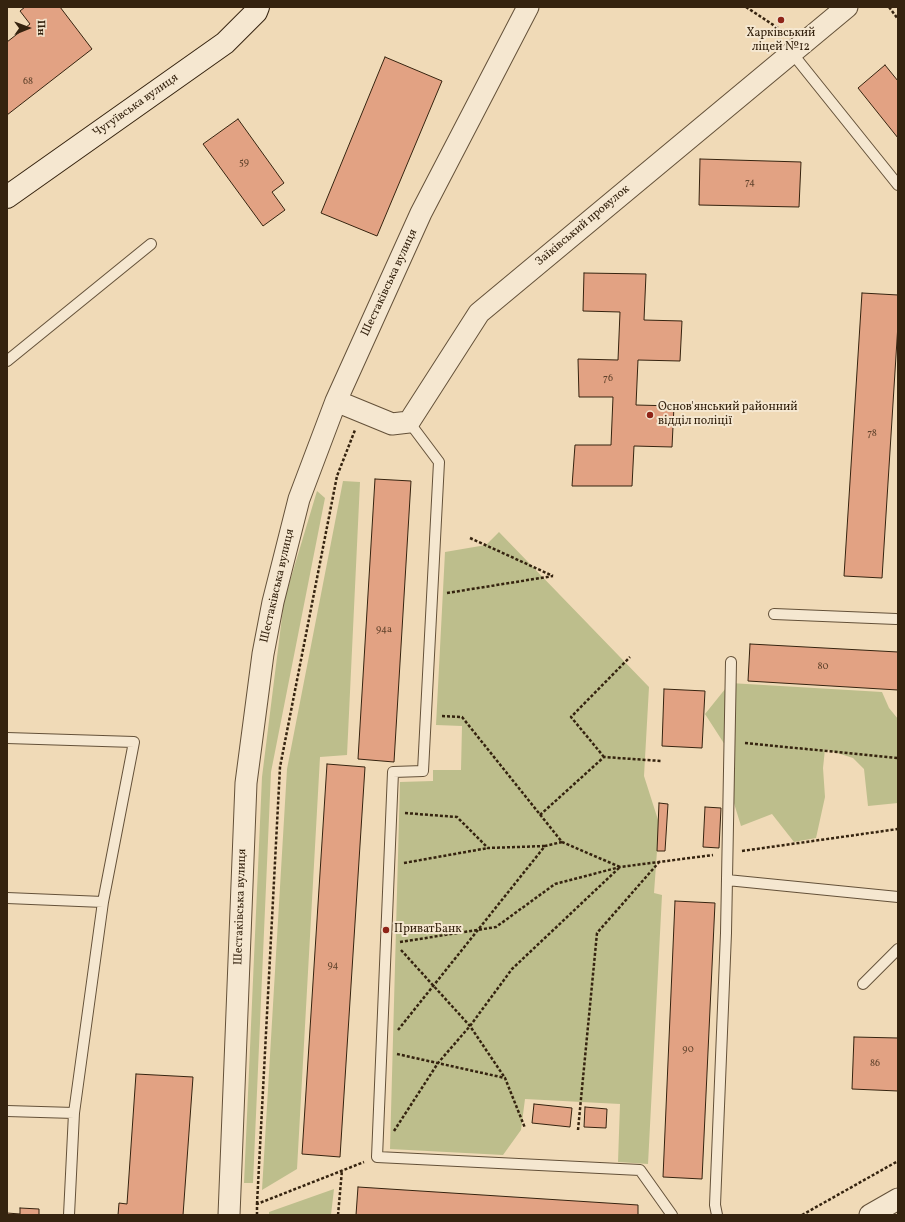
<!DOCTYPE html>
<meta charset="utf-8">
<style>
body{margin:0}
#map{position:relative;width:905px;height:1222px;overflow:hidden;background:#f0dab7;font-family:Vollkorn,serif}
canvas{display:block}
.frame{position:absolute;inset:0;border:8px solid #35230f;pointer-events:none}
.north{position:absolute;left:8px;top:8px;width:40px;height:40px;-webkit-text-stroke:3px #f5e7d0;paint-order:stroke;rotate:89deg;font-size:11px;font-weight:700;line-height:16px;text-align:center;color:#35230f}
.north::after{content:'';display:block;margin:auto;width:14px;height:18px;background:#35230f;clip-path:polygon(50% 0,100% 100%,50% 72%,0 100%)}
</style>
<div id="map">
<canvas width="905" height="1222"></canvas>
<div class="frame"></div>
<div class="north">Пн</div>
</div>
<script>
const ctx = document.querySelector('canvas').getContext('2d');
ctx.lineJoin = 'round';
function fillPath(path, color) {
  ctx.fillStyle = color;
  ctx.fill(path, 'evenodd');
}
function toPath(rows) {
  const path = new Path2D();
  for (const r of rows) {
    path.moveTo(r[0], r[1]);
    for (let i = 2; i < r.length; i += 2) path.lineTo(r[i], r[i + 1]);
  }
  return path;
}
function trace(path, color, width, dash) {
  ctx.strokeStyle = color;
  ctx.lineWidth = width;
  ctx.lineCap = dash ? 'butt' : 'round';
  ctx.setLineDash(dash || []);
  ctx.stroke(path);
}
function write(font, color, halo, rows, align = 'center') {
  ctx.font = font + ' Vollkorn,serif';
  ctx.lineWidth = 4;
  ctx.setLineDash([]);
  ctx.textBaseline = 'middle';
  ctx.strokeStyle = halo;
  ctx.fillStyle = color;
  for (const [text, x, y, turn = 0] of rows) {
    ctx.save();
    ctx.translate(x, y);
    ctx.rotate((+turn || 0) * Math.PI / 180);
    ctx.textAlign = isNaN(turn) ? turn : align;
    if (halo) ctx.strokeText(text, 0, 0);
    ctx.fillText(text, 0, 0);
    ctx.restore();
  }
}
fillPath(toPath([
 [343,481,360,482,347,755,320,757,297,1169,262,1190,287,769],
 [317,491,325,498,271,772,253,1183,244,1183,262,777,284,601],
 [499,532,649,687,644,776,659,823,654,893,662,895,648,1164,618,1162,620,1104,525,1099,521,1130,503,1155,390,1149,400,782,433,781,433,770,461,770,462,726,436,725,445,552,486,545],
 [730,683,882,692,889,708,898,719,898,803,868,806,864,769,853,758,825,749,823,768,825,797,816,838,794,842,772,814,741,826,733,800,725,745,705,714],
 [334,1189,331,1215,269,1215,269,1212]
]), '#bdbe8c');
const building = toPath([
 [25,7,60,7,92,49,7,115,7,42,30,24,20,11,25,7],
 [385,57,442,81,377,236,321,213,385,57],
 [885,65,898,81,898,138,858,88,885,65],
 [238,119,284,183,272,192,285,210,263,226,203,144,238,119],
 [700,159,801,162,799,207,699,205,700,159],
 [584,273,646,274,644,320,682,321,680,361,638,360,636,405,674,406,672,447,634,446,632,486,572,486,575,445,611,445,613,397,579,397,578,359,618,360,620,312,583,311,584,273],
 [862,293,898,295,898,324,882,578,844,576,862,293],
 [375,479,411,481,394,762,358,759,375,479],
 [750,644,898,652,898,690,748,681,750,644],
 [664,689,705,691,702,748,662,746,664,689],
 [327,764,365,767,340,1157,302,1154,327,764],
 [659,803,668,804,665,851,657,851,659,803],
 [705,807,721,808,719,848,703,847,705,807],
 [675,901,715,903,702,1179,663,1177,675,901],
 [854,1037,898,1038,898,1091,852,1089,854,1037],
 [136,1074,193,1077,183,1215,118,1215,119,1203,127,1204,136,1074],
 [534,1104,572,1108,570,1127,532,1123,534,1104],
 [585,1107,607,1109,606,1128,584,1127,585,1107],
 [358,1187,638,1205,638,1215,356,1215,358,1187],
 [20,1208,39,1209,39,1215,7,1215,7,1213,20,1214,20,1208]
]);
fillPath(building, '#e2a283');
trace(building, '#35230f', 1);
const lane = toPath([
 [792,53,898,185],
 [7,361,151,244],
 [409,422,439,462,423,771,393,772,377,1157,640,1170,672,1215],
 [774,614,896,619],
 [7,738,134,742,103,902,74,1113],
 [727,880,898,897],
 [7,898,103,902],
 [863,984,898,949],
 [7,1111,74,1113,69,1215],
 [717,1215,715,1205,726,933,731,662]
]);
const street = toPath([
 [336,401,392,424,409,422,479,313,847,7],
 [229,1215,246,783,263,654,273,602,299,499,336,401,421,213,528,7],
 [870,1215,898,1199]
]);
const secondary = toPath([
 [7,197,225,43,256,12,258,7]
]);
trace(lane, '#645139', 12);
trace(street, '#645139', 23);
trace(secondary, '#35230f', 24);
trace(toPath([
 [746,7,784,32],
 [889,7,898,19],
 [470,538,553,576],
 [447,593,553,576],
 [442,716,462,717,562,842,620,867],
 [745,743,898,758],
 [604,757,571,717,630,657],
 [405,813,457,817,488,848,545,846],
 [540,815,604,757,661,761],
 [742,851,898,829],
 [404,863,488,848],
 [400,942,496,927,555,884,620,867,713,855],
 [401,950,470,1026,505,1078],
 [398,1030,545,846,562,842],
 [397,1054,505,1078,525,1128],
 [578,1130,597,933,660,861],
 [394,1131,438,1063,470,1026,512,969,620,867],
 [257,1204,280,767,337,476,355,430],
 [257,1215,257,1204,364,1162],
 [338,1215,342,1170],
 [802,1215,898,1161]
]), '#35230f', 2.5, [3, 2]);
trace(lane, '#f5e7d0', 10);
trace(street, '#f5e7d0', 21);
trace(secondary, '#f5e7d0', 22);
for (const [x, y, r, color] of [
 [781,20,4,"#8f2418"],
 [650,415,4,"#8f2418"],
 [386,930,4,"#8f2418"]
]) {
  const dot = new Path2D();
  dot.arc(x, y, r, 0, 2 * Math.PI);
  ctx.fillStyle = color;
  ctx.fill(dot);
  trace(dot, '#f5e7d0', 1.5);
}
write('10px', '#60432c', null, [
 ["68",28,82],
 ["59",244,163],
 ["74",750,183],
 ["76",608,379],
 ["78",872,434],
 ["94а",384,630],
 ["80",823,667],
 ["94",333,966],
 ["90",688,1050],
 ["86",875,1064]
]);
write('12px', '#35230f', '#f5e7d0', [
 ["Харківський",781,34,"center"],
 ["ліцей №12",781,48,"center"],
 ["Основ'янський районний",658,408],
 ["відділ поліції",658,422],
 ["ПриватБанк",394,930]
], 'left');
write('12px', '#35230f', '#f5e7d0', [
 ["Чугуївська вулиця",136,106,-35],
 ["Заїківський провулок",583,226,-40],
 ["Шестаківська вулиця",390,283,-65],
 ["Шестаківська вулиця",278,586,-77],
 ["Шестаківська вулиця",241,907,-88]
]);
</script>
